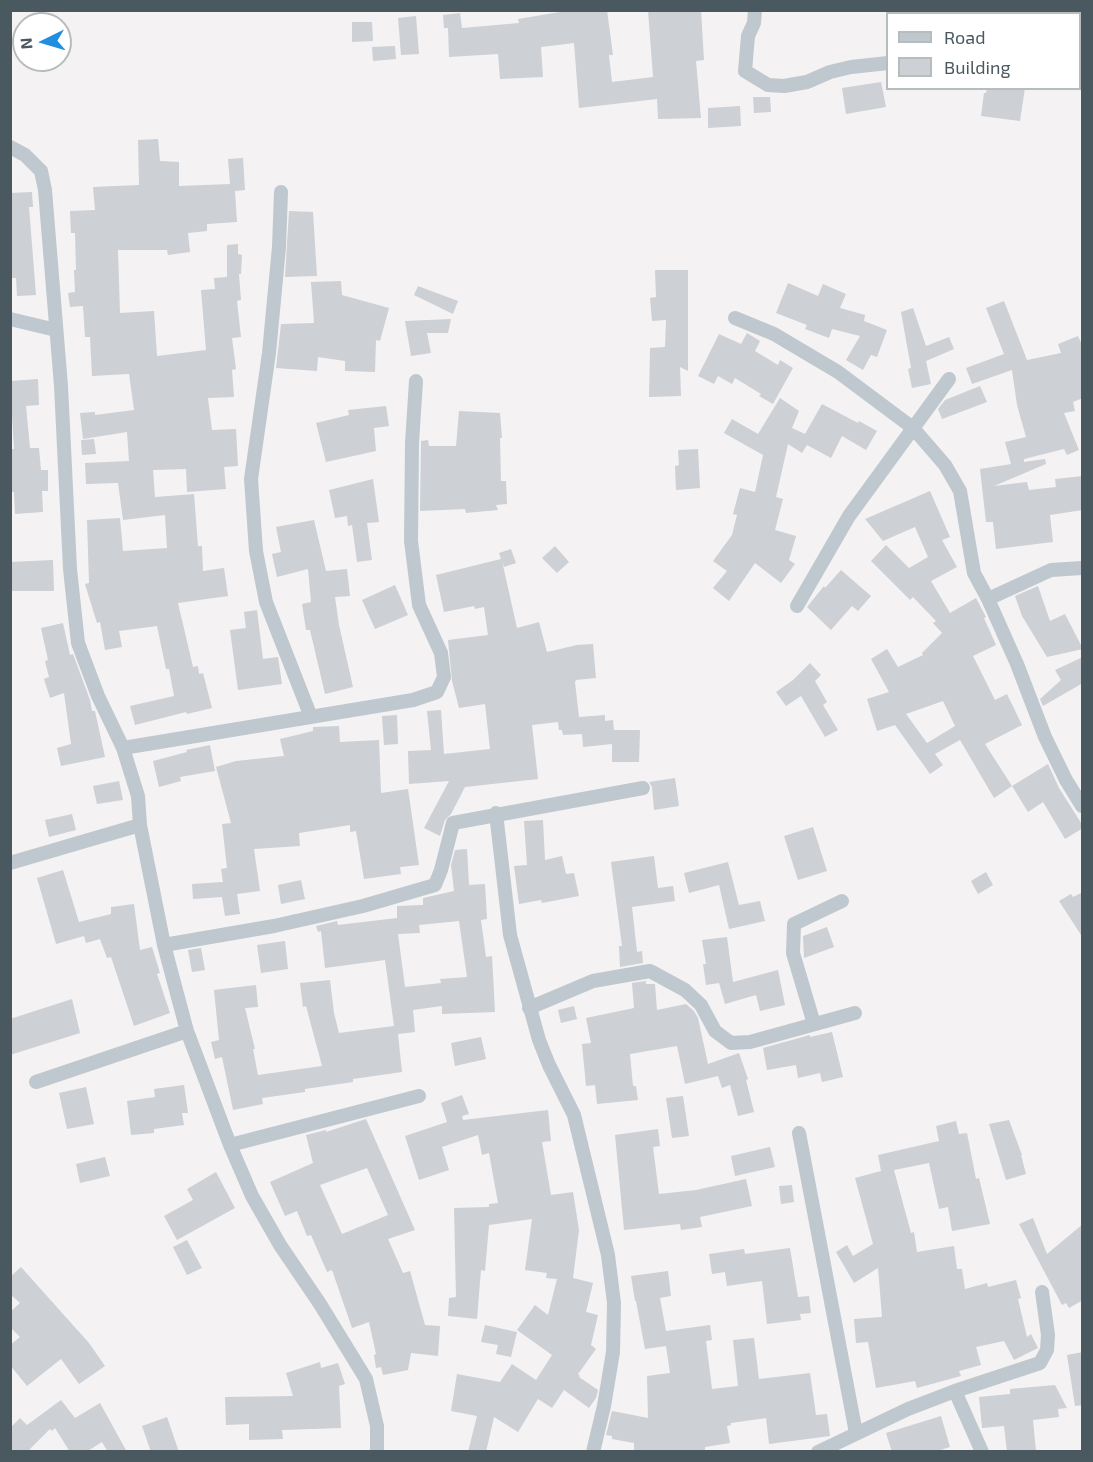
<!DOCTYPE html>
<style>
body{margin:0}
#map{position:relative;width:1093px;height:1462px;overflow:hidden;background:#f4f2f3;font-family:"Exo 2",sans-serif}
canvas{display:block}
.frame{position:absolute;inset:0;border:12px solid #4a585f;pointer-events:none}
.legend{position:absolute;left:886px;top:12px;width:195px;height:78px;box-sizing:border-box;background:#fff;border:2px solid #b7bcbf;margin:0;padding:8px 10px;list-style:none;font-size:18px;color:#4a585f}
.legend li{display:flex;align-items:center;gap:12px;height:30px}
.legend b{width:30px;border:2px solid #b7bcbf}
.north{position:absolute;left:12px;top:12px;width:60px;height:60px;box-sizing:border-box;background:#fff;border:2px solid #b7bcbf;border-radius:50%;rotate:265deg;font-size:16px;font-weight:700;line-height:24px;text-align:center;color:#4a585f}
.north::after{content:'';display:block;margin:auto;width:21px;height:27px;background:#228edf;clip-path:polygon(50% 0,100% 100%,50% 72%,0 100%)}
</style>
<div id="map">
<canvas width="1093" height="1462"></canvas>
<div class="frame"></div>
<ul class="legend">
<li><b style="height:8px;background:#bec8ce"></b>Road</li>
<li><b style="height:16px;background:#cdd0d4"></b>Building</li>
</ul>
<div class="north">N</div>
</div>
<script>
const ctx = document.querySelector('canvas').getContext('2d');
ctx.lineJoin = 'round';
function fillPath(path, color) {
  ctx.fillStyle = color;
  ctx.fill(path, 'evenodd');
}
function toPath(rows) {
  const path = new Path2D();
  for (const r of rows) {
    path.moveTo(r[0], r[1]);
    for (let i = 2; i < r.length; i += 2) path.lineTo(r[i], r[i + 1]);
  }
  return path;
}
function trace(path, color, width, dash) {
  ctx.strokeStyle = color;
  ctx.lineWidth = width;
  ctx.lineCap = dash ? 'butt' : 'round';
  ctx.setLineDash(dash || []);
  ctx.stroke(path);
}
fillPath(toPath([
 [560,10,607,10,613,55,609,55,612,82,653,77,648,10,701,10,704,60,696,61,701,118,658,119,657,99,579,108,574,43,541,47,543,77,500,79,498,54,449,57,448,28,444,28,443,15,460,13,462,28,519,23,518,19,560,12],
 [416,16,419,54,401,55,398,18],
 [352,22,372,22,373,41,352,42],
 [395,46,396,59,373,61,372,47],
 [881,82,886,107,846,114,842,88],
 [987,88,1025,88,1020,121,981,116,984,93,986,93],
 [753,97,770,97,771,112,754,113],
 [740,106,741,126,708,128,708,108],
 [158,139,160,161,179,162,179,186,230,184,228,159,243,158,245,190,235,191,237,222,207,224,207,231,188,233,190,252,168,255,167,250,118,250,120,313,154,311,157,356,206,350,201,290,215,289,214,278,227,277,227,245,238,244,238,254,242,255,241,274,239,274,241,300,237,301,241,337,232,338,236,369,232,370,234,397,208,398,212,430,236,429,238,466,224,467,226,489,187,492,186,469,153,470,155,497,194,494,198,546,202,546,203,571,224,568,228,596,178,603,193,667,198,666,199,674,203,673,212,708,187,714,186,712,135,725,130,706,174,696,169,669,166,669,157,626,119,631,122,647,105,650,100,622,97,623,85,584,89,583,87,520,120,518,123,551,167,548,165,515,123,520,118,483,86,484,85,463,129,461,127,432,83,439,80,413,95,412,95,415,134,410,129,374,92,376,90,337,85,337,83,306,70,307,68,293,75,292,74,270,76,270,75,233,71,233,70,211,95,210,93,187,139,185,138,140],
 [32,192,33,207,29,207,36,295,17,296,16,278,10,278,10,193],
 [289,211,313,212,317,276,285,277],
 [655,270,688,270,688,371,680,367,681,396,649,397,650,348,665,347,666,320,652,321,650,298,656,297],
 [341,281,342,295,389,308,380,341,376,340,375,372,345,371,345,361,318,357,317,371,276,368,281,324,314,323,311,282],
 [788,283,818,296,823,284,846,294,840,308,865,315,864,321,887,330,877,357,871,355,863,370,846,360,860,336,832,329,829,338,805,329,807,325,776,313],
 [418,286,458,301,453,314,414,295],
 [1004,301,1027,360,1061,353,1058,344,1078,336,1083,347,1083,398,1073,402,1075,411,1064,413,1079,450,1067,455,1064,449,1024,459,1024,462,1045,459,1046,464,994,486,1027,482,1029,490,1056,487,1055,479,1083,476,1083,510,1050,515,1053,542,996,549,993,522,986,522,980,469,1011,464,1005,442,1026,437,1017,405,1012,370,972,384,966,368,1004,354,986,308],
 [913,308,926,346,949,337,954,349,926,361,931,384,912,388,908,369,911,368,901,312],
 [451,319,448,333,427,333,431,353,411,356,405,321],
 [747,333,760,341,755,351,778,365,780,360,793,368,773,404,759,396,761,394,735,378,732,384,718,376,714,384,698,376,719,334,741,344],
 [38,379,39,405,26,406,30,448,39,448,41,470,48,470,48,491,42,491,43,512,15,514,14,492,10,492,10,449,14,449,10,381],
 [980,386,987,402,942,419,938,409,945,400],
 [780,398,799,411,792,428,805,434,822,404,858,423,859,421,877,431,866,450,842,436,831,458,807,445,802,453,788,444,776,497,783,499,775,530,796,536,789,560,795,564,781,583,755,563,729,601,713,588,727,571,713,561,732,535,737,515,733,514,740,488,755,492,763,455,724,433,732,419,758,434],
 [386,406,389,426,374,428,376,451,326,462,316,423,349,415,348,410],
 [459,411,500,413,502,438,500,438,501,481,506,481,507,504,496,505,498,510,466,513,465,509,420,511,421,441,428,440,429,446,456,446],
 [94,439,96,454,82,455,81,440],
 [698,449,700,488,676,490,675,466,679,465,678,450],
 [373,479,379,522,367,523,372,560,357,562,352,525,348,526,347,516,335,518,329,490],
 [930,491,950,537,942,540,957,567,931,581,950,613,976,598,986,617,984,618,996,645,973,656,995,700,1007,694,1022,725,985,744,1012,786,994,798,960,740,935,754,943,765,930,774,895,725,877,731,867,699,889,692,871,659,887,649,898,667,923,655,922,653,942,633,933,623,936,621,913,597,910,600,871,561,886,545,909,568,928,557,915,527,883,541,865,519],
 [943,701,955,726,927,743,906,714],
 [314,520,326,571,347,569,350,596,335,597,339,625,353,687,325,694,310,630,306,630,302,604,311,602,308,569,277,577,272,554,281,552,276,527],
 [555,546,569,562,557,573,542,558],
 [511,549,516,563,504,567,502,561,517,628,539,622,547,652,577,645,593,644,596,678,576,680,575,682,579,717,605,715,605,721,613,720,614,730,640,730,639,762,612,762,612,744,583,747,582,734,563,735,562,730,559,730,558,722,532,725,538,779,465,787,451,814,445,820,440,836,424,828,449,781,409,784,408,751,431,750,427,711,441,710,444,754,490,749,485,704,459,708,452,681,448,640,488,635,484,607,475,609,474,606,444,612,436,575,501,559,499,553],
 [53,560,54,591,10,591,10,562],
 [841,570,871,596,858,611,852,606,831,630,807,607,824,586,825,588],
 [395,585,408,615,375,629,362,600],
 [1038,586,1050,621,1065,614,1083,649,1047,657,1022,616,1015,596],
 [257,610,263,659,278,657,282,684,238,690,230,630,246,628,244,612],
 [63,623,70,655,73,654,90,700,92,711,95,711,105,757,61,766,57,748,71,744,64,693,50,698,44,679,49,677,45,661,48,660,41,628],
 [1083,657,1083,683,1043,706,1040,699,1061,680,1055,670],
 [810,663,821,675,815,681,827,702,823,705,838,730,825,737,801,696,786,706,776,692,793,680],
 [397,715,398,744,384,745,382,716],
 [339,726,340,742,379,740,381,793,408,789,419,865,400,867,401,874,364,879,356,831,350,832,350,825,299,833,300,846,254,849,260,891,237,894,240,914,225,916,222,897,193,899,192,884,223,882,221,869,227,868,222,824,231,823,216,767,236,761,284,756,280,739,313,731,313,727],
 [210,745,215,771,180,777,181,781,159,787,153,761,187,752,186,750],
 [1048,764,1059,788,1083,826,1083,828,1065,839,1043,802,1028,812,1012,786],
 [675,778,679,806,654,810,652,787,649,782],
 [119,781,123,800,97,804,93,786],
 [72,814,76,830,49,837,45,820],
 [543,820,545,860,562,856,566,874,574,873,579,896,542,903,541,900,519,904,514,866,527,865,524,821],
 [813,827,827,871,798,880,784,836],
 [467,849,469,885,485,884,487,919,481,920,486,957,492,956,495,1012,442,1014,442,1006,413,1010,415,1032,398,1034,402,1072,353,1079,353,1082,305,1089,305,1092,262,1098,263,1104,233,1110,222,1057,215,1059,211,1042,219,1040,214,990,256,985,258,1007,245,1008,255,1049,253,1049,258,1075,322,1066,306,1006,303,1007,300,983,330,980,334,1013,339,1033,394,1026,385,960,325,968,321,931,318,932,316,926,337,921,338,925,397,918,397,906,423,905,423,898,454,891,451,865,455,850],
 [459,921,467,977,440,979,441,983,405,987,398,934,420,933,419,925],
 [654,856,658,888,673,886,675,901,632,907,637,952,642,951,643,963,620,967,619,946,622,946,611,862],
 [728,862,739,905,760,901,765,921,729,929,719,885,689,893,684,873],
 [63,870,79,922,111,914,111,907,134,904,140,950,152,947,160,973,157,974,170,1013,134,1026,111,957,107,958,100,939,86,943,84,936,56,944,37,878],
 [986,872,993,885,978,894,971,881],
 [301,880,305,899,281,904,278,885],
 [1083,892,1083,938,1059,901,1071,894,1073,897],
 [827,927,834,947,804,958,803,936],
 [727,937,733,982,778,970,785,1005,760,1011,756,995,725,1004,719,983,706,985,703,964,706,964,702,940],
 [285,941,288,969,261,973,257,945],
 [201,948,205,970,192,972,188,950],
 [646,981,646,984,655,984,657,1010,686,1004,694,1011,698,1018,708,1064,739,1053,748,1079,746,1080,754,1112,738,1116,730,1085,722,1088,718,1076,685,1084,677,1046,630,1054,633,1086,636,1086,638,1100,597,1104,595,1085,586,1086,582,1044,591,1043,586,1018,634,1008,632,983],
 [72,999,80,1033,10,1055,10,1019],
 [574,1006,577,1019,561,1023,558,1010],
 [832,1032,843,1077,822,1082,820,1073,798,1078,796,1065,767,1070,763,1048,810,1035,810,1037],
 [481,1037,486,1059,455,1066,451,1043],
 [184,1085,188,1113,182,1113,184,1125,154,1129,154,1133,131,1135,127,1101,155,1097,154,1089],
 [86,1087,94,1124,67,1129,59,1093],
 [462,1095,469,1114,462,1116,463,1120,548,1110,551,1141,542,1142,551,1195,573,1192,579,1230,573,1278,593,1283,586,1312,598,1315,591,1345,596,1349,578,1374,580,1376,579,1377,598,1390,596,1398,589,1408,564,1390,552,1408,538,1399,518,1432,494,1417,486,1452,468,1452,477,1416,451,1411,457,1374,500,1382,512,1364,536,1380,552,1355,517,1330,535,1305,548,1315,557,1279,546,1278,547,1273,525,1270,532,1219,489,1225,485,1271,481,1270,477,1319,448,1316,449,1298,456,1297,454,1208,489,1207,489,1204,498,1203,489,1153,482,1155,478,1135,442,1147,449,1170,419,1180,405,1136,447,1122,441,1103],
 [683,1096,689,1136,672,1138,666,1098],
 [366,1119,415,1230,388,1239,403,1273,410,1271,425,1325,440,1326,438,1356,411,1353,408,1370,383,1375,381,1367,376,1368,374,1355,376,1354,369,1322,352,1328,332,1270,327,1272,311,1235,307,1236,297,1211,285,1216,270,1182,313,1163,306,1135,326,1130,326,1132],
 [367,1168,388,1215,342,1234,320,1185],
 [1009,1120,1022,1155,1021,1155,1026,1174,1006,1180,989,1124],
 [956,1121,959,1134,967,1133,976,1179,979,1178,990,1224,952,1231,948,1207,939,1209,929,1163,894,1170,911,1233,914,1232,917,1252,954,1246,957,1269,962,1269,965,1289,987,1283,988,1287,1016,1280,1021,1298,1018,1299,1027,1337,1031,1334,1038,1348,1014,1360,1004,1341,976,1347,981,1365,959,1371,961,1376,917,1388,915,1381,876,1388,868,1342,856,1343,854,1319,882,1317,878,1268,854,1283,836,1252,847,1245,853,1256,873,1244,855,1178,881,1171,878,1155,939,1141,936,1126],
 [658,1129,660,1146,653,1147,659,1194,696,1190,746,1179,752,1206,700,1217,702,1227,681,1230,680,1224,624,1230,615,1135],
 [770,1147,775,1167,735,1176,731,1156],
 [105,1157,110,1176,80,1183,76,1164],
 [216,1172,235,1208,177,1240,164,1216,193,1200,187,1189],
 [792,1185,794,1202,781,1204,779,1186],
 [1033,1218,1047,1254,1083,1224,1083,1300,1069,1308,1066,1303,1062,1305,1019,1224],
 [187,1240,202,1268,187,1275,173,1247],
 [790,1248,798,1297,809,1296,811,1313,800,1314,801,1320,767,1324,762,1281,727,1286,725,1272,712,1274,709,1254,744,1249,745,1254],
 [21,1267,89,1343,105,1366,79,1384,61,1359,27,1386,10,1365,10,1345,20,1337,10,1327,10,1312,20,1303,10,1294,10,1277],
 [668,1271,671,1296,660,1298,666,1331,710,1325,712,1340,706,1341,712,1389,738,1386,733,1340,754,1338,759,1379,810,1373,816,1415,827,1414,830,1436,769,1444,766,1418,731,1423,731,1425,727,1426,730,1443,705,1447,705,1450,634,1452,634,1443,612,1439,612,1436,606,1435,612,1411,648,1418,647,1376,670,1373,666,1346,645,1349,636,1301,635,1301,631,1276],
 [485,1325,517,1332,511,1357,496,1354,498,1345,481,1342],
 [1083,1352,1083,1405,1075,1406,1067,1355],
 [320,1362,321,1368,338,1363,345,1384,339,1386,341,1428,282,1430,283,1439,249,1440,249,1424,226,1425,225,1397,293,1396,286,1373],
 [1055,1385,1067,1408,1058,1409,1059,1417,1033,1420,1036,1451,1007,1452,1004,1426,982,1428,979,1397,1010,1394,1010,1389],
 [61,1400,75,1418,100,1403,127,1452,108,1452,102,1442,86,1452,70,1452,55,1428,52,1431,50,1429,27,1452,10,1452,10,1428,20,1418,27,1425],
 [941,1416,950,1447,934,1452,892,1452,886,1433],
 [167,1417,179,1452,151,1452,142,1426]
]), '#cdd0d4');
trace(toPath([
 [755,10,754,23,748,36,745,71,768,85,784,86,807,82,830,72,851,67,888,63],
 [10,147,25,155,41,171,45,190,61,386,70,569,78,643,98,696,123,748,138,796,140,825,164,945,187,1031,230,1145,252,1196,280,1245,320,1304,366,1379,377,1426,377,1452],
 [281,192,279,247,269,353,251,479,256,551,266,602,311,717],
 [735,318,774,334,838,372,913,428,945,465,960,491,974,573,988,599,1017,664,1045,737,1066,780,1082,806],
 [10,319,56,330],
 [988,599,1051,570,1082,568],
 [797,606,849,516,949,379],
 [123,748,413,700,437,692,444,677,441,653,419,605,411,541,412,443,416,381],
 [496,813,510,935,539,1040,549,1065,574,1115,608,1255,614,1303,613,1352,604,1406,593,1452],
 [10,863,140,825],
 [164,945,274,926,363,906,435,885,441,870,453,823,643,788],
 [529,1008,593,981,650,971,685,990,701,1005,715,1031,731,1043,750,1042,855,1013],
 [814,1024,793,953,794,924,842,901],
 [36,1082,187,1031],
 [799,1133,856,1433],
 [230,1145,419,1096],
 [955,1391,982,1452],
 [818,1452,908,1409,955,1391,1040,1363,1047,1350,1048,1335,1042,1292]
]), '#bec8ce', 14);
</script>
